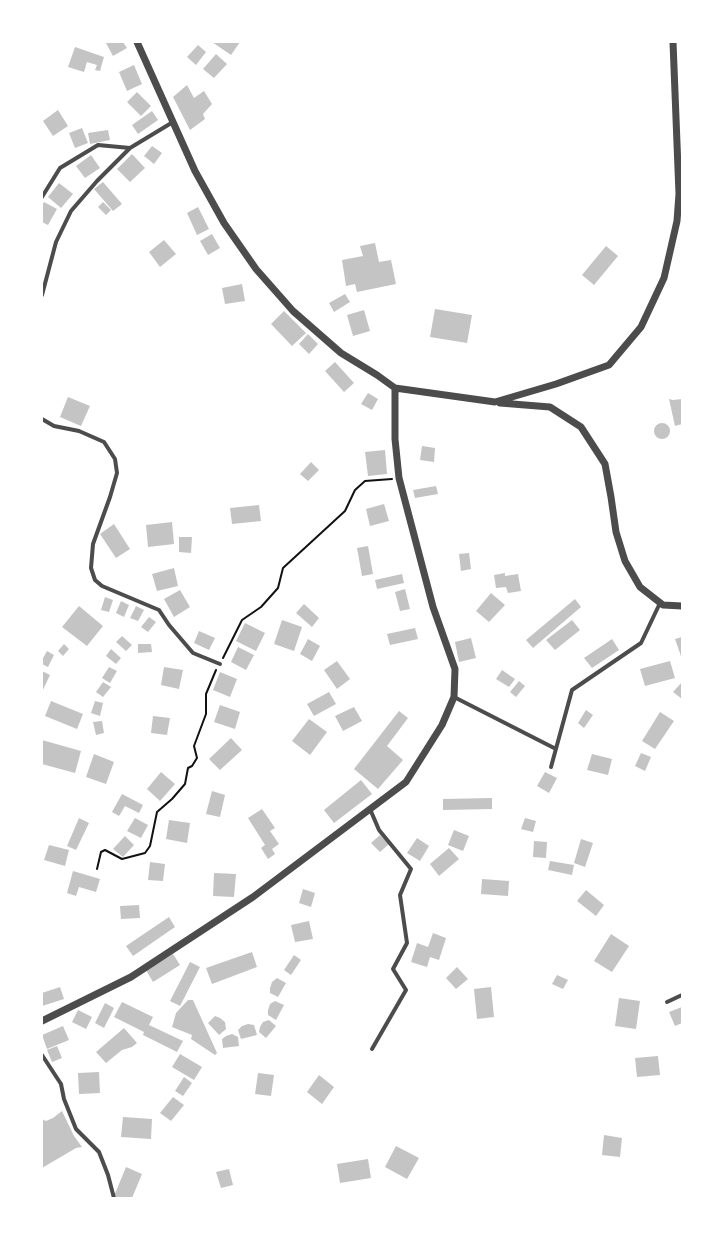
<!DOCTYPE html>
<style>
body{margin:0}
#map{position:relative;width:724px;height:1240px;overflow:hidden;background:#fff;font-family:"Alegreya Sans",sans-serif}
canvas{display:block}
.frame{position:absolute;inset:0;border:43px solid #fff;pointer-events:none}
</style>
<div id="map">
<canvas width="724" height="1240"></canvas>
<div class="frame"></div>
</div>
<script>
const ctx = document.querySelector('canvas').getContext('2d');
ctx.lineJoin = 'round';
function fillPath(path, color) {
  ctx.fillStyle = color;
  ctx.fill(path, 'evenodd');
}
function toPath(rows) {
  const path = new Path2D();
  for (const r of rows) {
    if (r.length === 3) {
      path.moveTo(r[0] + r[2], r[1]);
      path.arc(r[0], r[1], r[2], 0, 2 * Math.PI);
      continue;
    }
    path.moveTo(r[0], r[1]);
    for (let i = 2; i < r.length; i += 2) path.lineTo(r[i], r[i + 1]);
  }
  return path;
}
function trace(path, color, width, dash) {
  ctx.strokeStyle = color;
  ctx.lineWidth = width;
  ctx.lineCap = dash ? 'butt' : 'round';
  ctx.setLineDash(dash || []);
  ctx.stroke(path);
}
fillPath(toPath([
 [108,42,123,42,127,48,113,56,106,43],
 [212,42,240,42,231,55],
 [198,45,206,52,196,65,187,57],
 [75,47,104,57,100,71,95,70,97,65,87,62,84,72,68,67],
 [216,54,227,64,214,78,203,69],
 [134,65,142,84,127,91,119,72],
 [187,85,194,98,204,91,212,104,203,114,205,119,190,130,173,97],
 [137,92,151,106,141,116,127,102],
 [58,110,68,126,53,136,43,121],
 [152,111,158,120,138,134,132,125],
 [82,128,88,143,75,148,69,133],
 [108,130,110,140,90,144,88,133],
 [152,146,162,153,154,164,144,156],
 [132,154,145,168,130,182,117,169],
 [91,155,100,168,85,178,76,166],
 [103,182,122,204,113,211,94,189],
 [59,183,73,194,61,208,48,197],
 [44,202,57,209,48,225,42,222,42,205],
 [103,202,111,210,106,215,98,207],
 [198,207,209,229,197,235,187,213],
 [212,234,220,248,208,255,200,241],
 [164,240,176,254,160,267,149,252],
 [375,243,379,262,391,260,396,284,357,292,355,284,346,286,342,260,363,256,360,246],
 [606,246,618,256,594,285,582,275],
 [242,284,245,301,225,304,222,288],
 [345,294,350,302,334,312,329,303],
 [435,309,472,315,467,343,430,337],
 [364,310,370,331,353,336,347,315],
 [284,311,306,333,292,346,271,324],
 [308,334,318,344,309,354,299,344],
 [335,362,354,383,344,392,325,371],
 [368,393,378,399,372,410,361,404],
 [68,397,90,406,81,426,60,417],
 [669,399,673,400,682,399,682,424,675,426],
 [662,431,8],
 [422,446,435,448,434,462,420,460],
 [385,450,387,474,368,476,365,452],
 [311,462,319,470,308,481,300,474],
 [436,486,438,494,415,498,413,490],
 [384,504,389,521,370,526,366,509],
 [259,505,261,521,232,524,230,508],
 [172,522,174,544,148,547,146,525],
 [114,524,130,549,116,558,100,534],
 [179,537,192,537,191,553,179,552],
 [368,546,373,574,362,576,357,548],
 [469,553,471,569,461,571,459,554],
 [174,568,178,586,157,591,152,574],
 [505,573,505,576,518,574,521,591,508,593,506,587,496,588,494,575],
 [402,574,404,583,377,589,375,580],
 [405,589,410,609,400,611,395,592],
 [180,590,190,607,174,617,164,599],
 [491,593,505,605,489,622,476,611],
 [105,597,113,600,109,612,101,610],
 [575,599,581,607,533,648,526,640],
 [121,601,129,605,124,617,116,613],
 [304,604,319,618,312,627,296,613],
 [79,606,103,626,87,646,62,627],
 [136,606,144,610,138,621,130,618],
 [149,617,156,622,148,632,141,627],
 [282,620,302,627,294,651,274,644],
 [572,620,580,630,555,650,546,640],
 [245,623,265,633,256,651,236,641],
 [415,628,418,639,390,645,387,634],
 [199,631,215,638,209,650,194,643],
 [122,636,132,645,126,651,116,642],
 [682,637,682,659,675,639],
 [471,638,476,658,459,662,455,642],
 [308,639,320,646,312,661,300,654],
 [612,639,619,650,592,668,584,658],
 [64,644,69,649,63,656,58,651],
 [138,644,151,644,152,652,138,653],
 [238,647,254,655,246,670,231,662],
 [111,649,121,658,116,664,106,656],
 [47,651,54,655,48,667,42,664,42,660],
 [337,661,350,679,337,689,324,670],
 [670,661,675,678,645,686,640,669],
 [109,667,117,671,110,683,102,678],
 [164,667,183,670,179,689,161,685],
 [502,670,515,679,509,687,496,679],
 [42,671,50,675,42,692],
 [220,672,237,679,230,697,213,690],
 [519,681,525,686,516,697,510,692],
 [103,682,111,687,103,697,96,692],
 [682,682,682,699,673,692],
 [329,692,336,704,314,716,307,704],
 [51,701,83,714,77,729,45,716],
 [95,701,103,703,100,716,91,713],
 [220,705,240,712,235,729,214,722],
 [354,707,362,721,343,731,335,716],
 [586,710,593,715,584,728,578,723],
 [399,711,408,718,387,746,403,760,378,789,354,769],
 [660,712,674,721,655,749,642,741],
 [153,716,170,718,167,735,151,733],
 [309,719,327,732,310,755,292,741],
 [102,721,104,733,96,735,93,722],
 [231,738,242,750,220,770,209,759],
 [42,740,81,751,75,773,42,764],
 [641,753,651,757,645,771,635,766],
 [94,754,114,762,106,784,86,777],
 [592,754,612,759,608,775,587,770],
 [161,772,175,784,160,801,147,789],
 [545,772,557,778,549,793,537,786],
 [361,780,372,794,334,823,324,810],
 [212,791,225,795,220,817,206,814],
 [122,794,143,805,139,813,125,806,119,816,112,812],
 [492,798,492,809,443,810,443,799],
 [262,809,275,828,270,831,279,844,272,849,275,854,268,859,261,848,265,845,248,818],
 [79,818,89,823,76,850,67,846],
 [135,818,148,825,141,838,127,831],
 [525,818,536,821,533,832,521,829],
 [169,820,190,823,187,843,166,839],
 [454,830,469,836,463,851,448,845],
 [380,835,389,844,380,852,371,843],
 [125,836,134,845,123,857,113,849],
 [417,838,429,846,420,861,407,853],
 [581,839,593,843,585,867,574,863],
 [534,841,547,842,546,858,533,857],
 [49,845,69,850,65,866,44,860],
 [449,848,459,859,439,876,430,864],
 [550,861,574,865,572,875,548,870],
 [150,862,165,864,163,881,148,880],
 [73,871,100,879,96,892,79,887,76,896,67,893],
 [214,873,236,874,234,897,213,896],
 [482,879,509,881,508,896,481,894],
 [303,889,315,893,311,907,299,903],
 [586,890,604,905,596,916,577,901],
 [139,905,140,918,121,919,120,906],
 [169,917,175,927,133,956,126,946],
 [309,921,313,939,295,942,291,925],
 [433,933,446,938,439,960,430,957,427,967,411,962,417,943,428,947],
 [611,934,629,946,612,972,594,961],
 [252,952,257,967,212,984,206,968],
 [173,954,180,965,153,982,146,970],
 [294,955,301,960,291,975,284,970],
 [190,962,200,967,180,1006,170,1001],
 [457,967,468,979,456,989,446,978],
 [557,975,568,980,563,989,552,984],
 [277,978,286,983,278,997,270,993,270,988,272,982],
 [60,987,64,999,42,1006,42,993],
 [491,987,494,1017,477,1019,474,989],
 [619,998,640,1001,636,1029,615,1026],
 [188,1000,193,1000,217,1053,215,1055,191,1039,192,1035,172,1027,176,1013],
 [275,1001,284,1005,276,1020,268,1015,268,1010,270,1004],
 [122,1002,153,1017,149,1025,183,1041,177,1052,143,1035,144,1032,114,1017],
 [105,1003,114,1008,104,1028,95,1023],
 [682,1007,682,1023,675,1026,669,1012],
 [78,1010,92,1017,86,1029,72,1022],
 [215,1016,220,1018,225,1022,226,1029,219,1035,208,1023],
 [269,1020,276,1026,266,1038,259,1032,260,1027,263,1022],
 [248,1024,254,1025,257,1035,241,1039,238,1030,242,1026],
 [63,1026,69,1040,47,1049,42,1035],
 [124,1028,137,1043,132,1047,122,1050,106,1063,96,1052],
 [232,1034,238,1037,239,1046,223,1048,222,1039,226,1036],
 [57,1046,62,1058,52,1062,47,1050],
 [180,1054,202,1067,194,1080,172,1067],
 [658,1056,660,1075,637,1077,635,1058],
 [99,1072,100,1093,79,1094,78,1073],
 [258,1073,274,1075,271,1096,255,1094],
 [319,1075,334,1087,322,1104,307,1092],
 [184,1077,192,1083,183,1096,175,1091],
 [173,1097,184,1105,171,1121,160,1113],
 [62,1111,74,1136,82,1147,76,1148,42,1168,42,1119,46,1121,53,1118],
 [123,1117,152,1119,151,1139,121,1137],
 [604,1135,622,1138,620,1157,602,1155],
 [396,1146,419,1158,407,1179,385,1167],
 [368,1159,371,1178,340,1183,337,1164],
 [126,1167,142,1174,132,1198,120,1198,114,1196],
 [229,1169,233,1185,221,1188,216,1172]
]), '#c4c4c4');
trace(toPath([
 [223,658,242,620,261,607,278,588,283,568,345,511,355,490,365,481,392,479],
 [97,869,101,852,105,850,122,859,145,853,150,846,157,812,172,799,185,784,188,768,192,766,197,758,194,746,206,714,206,694,216,670]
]), '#111', 2);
trace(toPath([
 [42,197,60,168,98,145,130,148,173,122],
 [42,295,56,242,71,211,97,181,130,148],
 [42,419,54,426,79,431,104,442,115,459,117,473,110,497,93,544,91,568,95,580,102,586,159,610,169,625,193,653,220,664],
 [454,697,556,749],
 [551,767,572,690,641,643,660,603],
 [370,809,379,830,411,869,400,895,407,943,393,969,406,990,372,1049],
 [667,1002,682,995],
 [42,1055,61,1084,64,1099,76,1129,99,1152,108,1175,114,1198]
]), '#4c4c4c', 4);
trace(toPath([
 [137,42,195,171,224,223,256,269,293,311,341,353,377,375,395,388,495,402,556,384,609,365,641,327,664,278,677,221,679,194,673,42],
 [500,403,550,407,581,427,605,464,611,497,616,532,625,561,640,587,663,605,682,606],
 [42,1021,131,977,253,897,406,782,442,725,454,697,455,669,433,607,399,478,395,439,395,388]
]), '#4c4c4c', 7);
</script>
